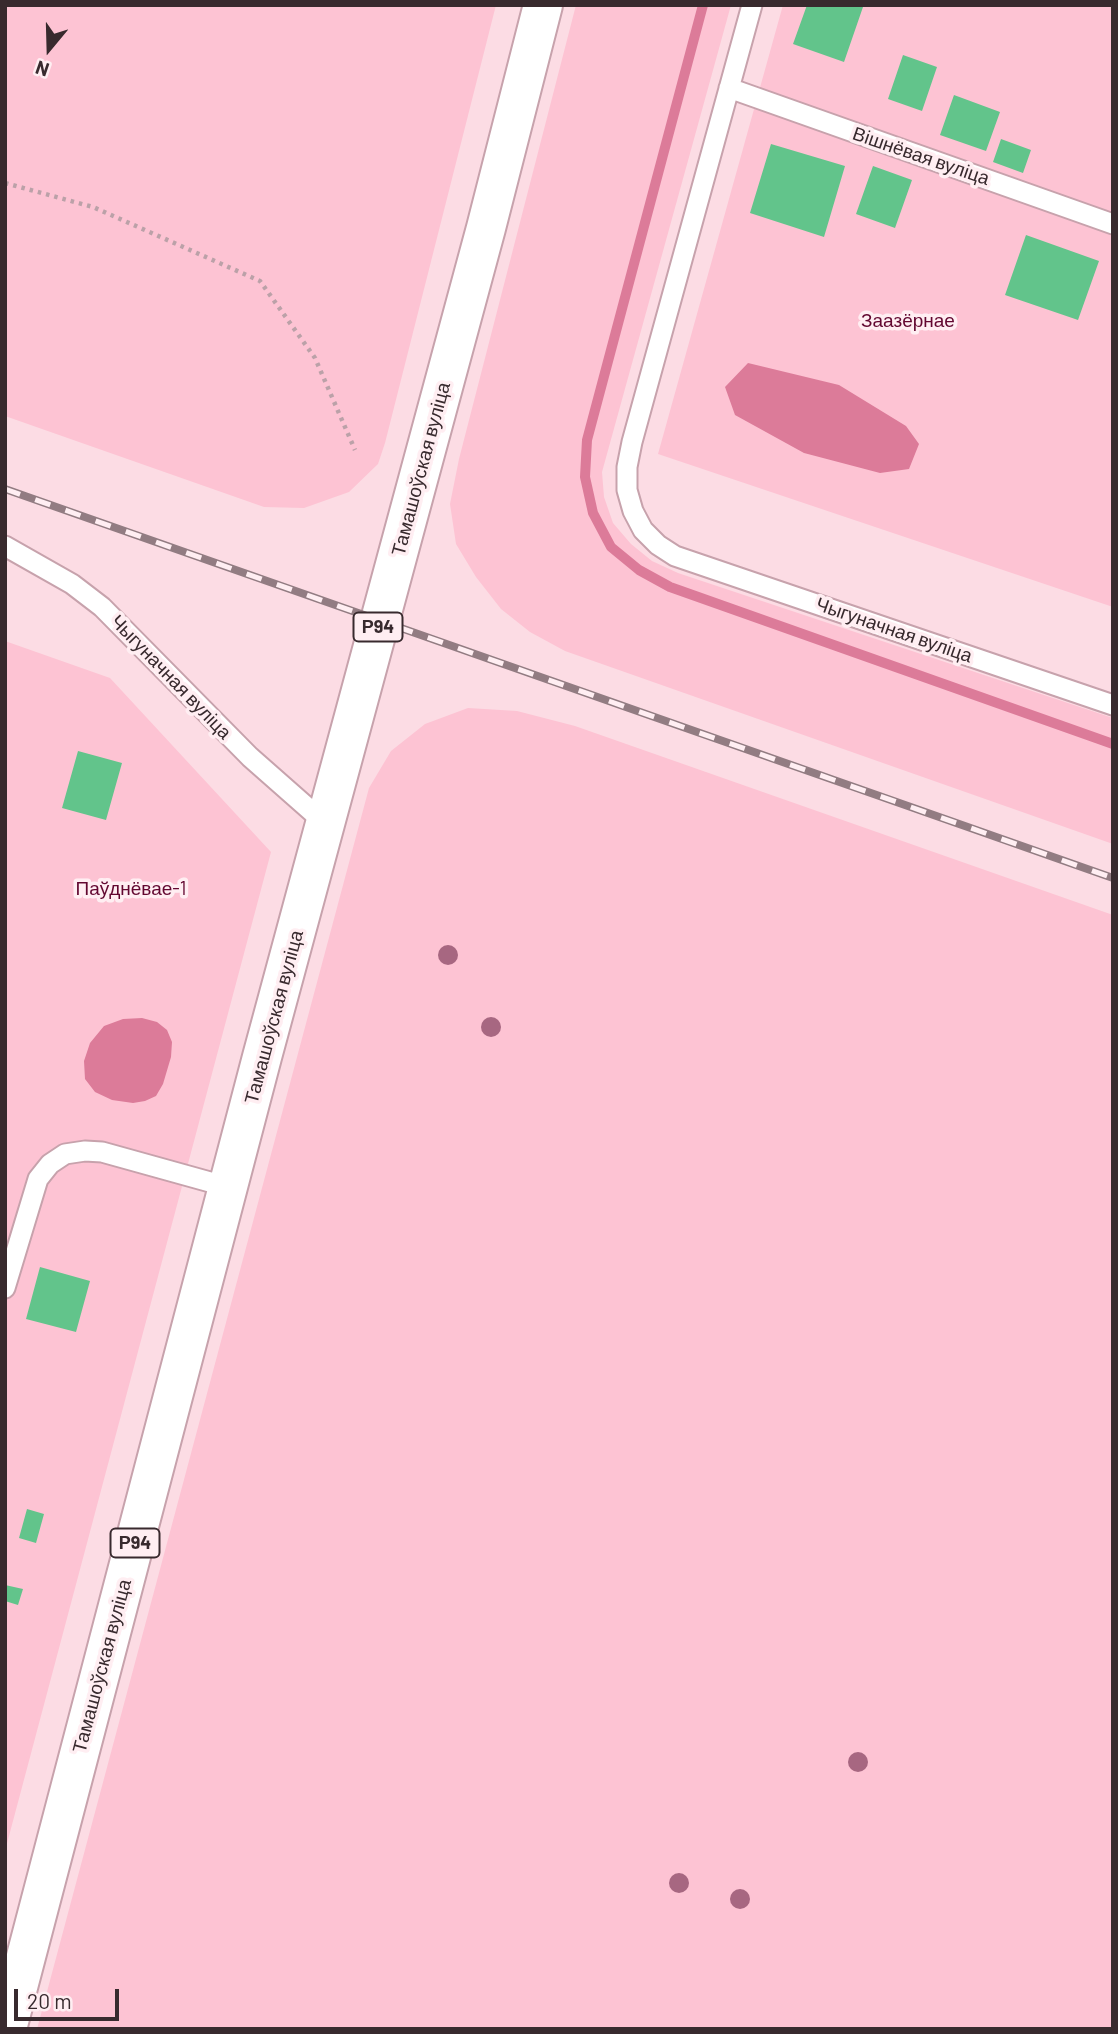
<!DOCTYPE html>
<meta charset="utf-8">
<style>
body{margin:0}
#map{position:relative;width:1118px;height:2034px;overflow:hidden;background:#fcdce4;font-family:Barlow,sans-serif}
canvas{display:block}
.frame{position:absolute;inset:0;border:7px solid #382a2e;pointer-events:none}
.north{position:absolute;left:14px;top:14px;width:70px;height:70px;-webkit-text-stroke:5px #ffeef2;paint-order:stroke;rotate:199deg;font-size:19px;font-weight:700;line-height:28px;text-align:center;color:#382a2e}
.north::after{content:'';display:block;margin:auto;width:24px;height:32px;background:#382a2e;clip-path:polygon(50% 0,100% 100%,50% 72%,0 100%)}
.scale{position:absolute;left:14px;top:1989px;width:105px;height:32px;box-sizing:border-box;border:4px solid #382a2e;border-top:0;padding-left:9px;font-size:21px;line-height:24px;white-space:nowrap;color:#382a2e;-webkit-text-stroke:5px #ffeef2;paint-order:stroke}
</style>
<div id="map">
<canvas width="1118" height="2034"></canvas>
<div class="frame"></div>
<div class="north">N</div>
<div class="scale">20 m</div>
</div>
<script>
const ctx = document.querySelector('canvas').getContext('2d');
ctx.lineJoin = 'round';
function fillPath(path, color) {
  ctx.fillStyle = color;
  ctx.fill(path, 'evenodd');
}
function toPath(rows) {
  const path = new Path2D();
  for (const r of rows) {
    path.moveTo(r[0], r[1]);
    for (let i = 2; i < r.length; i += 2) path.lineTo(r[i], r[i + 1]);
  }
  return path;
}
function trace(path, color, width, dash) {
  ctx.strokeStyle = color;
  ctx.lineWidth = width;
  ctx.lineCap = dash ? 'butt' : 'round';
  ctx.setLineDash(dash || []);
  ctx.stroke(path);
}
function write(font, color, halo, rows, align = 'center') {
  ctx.font = font + ' Barlow,sans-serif';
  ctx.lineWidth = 7;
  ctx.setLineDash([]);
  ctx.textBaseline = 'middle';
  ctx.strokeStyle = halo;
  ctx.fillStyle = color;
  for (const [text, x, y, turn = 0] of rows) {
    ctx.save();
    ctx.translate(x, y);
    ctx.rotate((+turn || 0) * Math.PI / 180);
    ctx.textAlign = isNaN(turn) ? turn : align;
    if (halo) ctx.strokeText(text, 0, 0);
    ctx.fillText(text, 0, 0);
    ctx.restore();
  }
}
fillPath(toPath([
 [5,5,496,5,385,443,378,464,349,492,304,508,264,507,5,416],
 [576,5,731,5,602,472,604,497,613,523,631,544,652,561,678,573,1113,718,1113,844,565,651,530,632,501,609,476,577,456,544,450,504,459,459],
 [783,5,1113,5,1113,607,658,454],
 [5,641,110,678,271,852,5,1851],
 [468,708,517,711,575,726,1113,915,1113,2029,37,2029,369,788,391,751,425,724]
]), '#fdc3d3');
fillPath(toPath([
 [748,363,839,385,906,426,919,444,909,469,880,473,804,453,735,415,725,387],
 [142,1018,157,1022,167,1030,172,1042,171,1057,163,1084,156,1096,145,1101,133,1103,112,1100,95,1092,85,1079,84,1061,90,1043,104,1026,123,1019]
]), '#dc7b99');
trace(toPath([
 [703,5,587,440,585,477,593,513,611,547,639,570,670,587,1113,744]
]), '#dc7b99', 10);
fillPath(toPath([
 [807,5,857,5,863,7,844,62,793,44],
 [903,55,937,67,922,111,888,99],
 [954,95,1000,112,986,151,940,135],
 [1001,139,1031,150,1023,173,993,162],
 [771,144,845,166,824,237,750,213],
 [873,166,912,180,895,228,856,214],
 [1026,235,1099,261,1078,320,1005,295],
 [78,751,122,763,106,820,62,808],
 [40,1267,90,1281,76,1332,26,1319],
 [27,1509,44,1514,36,1543,19,1538],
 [5,1585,23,1589,18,1605,5,1601]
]), '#62c48b');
const service = toPath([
 [752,5,632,442,627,467,627,490,633,511,643,530,658,545,675,556,1113,705],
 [729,88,1113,224],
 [5,546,72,584,102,607,250,757,326,824],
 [5,1288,38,1179,50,1164,65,1154,85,1151,102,1152,228,1187]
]);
const primary = toPath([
 [7,2029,262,1057,486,228,543,5]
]);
trace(service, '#c7a2ac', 23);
trace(primary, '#c7a2ac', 42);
trace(toPath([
 [5,183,93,207,260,281,315,358,355,450]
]), '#bba1a8', 4.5, [3.5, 5]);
trace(service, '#fff', 19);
trace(primary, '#fff', 38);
const rail = toPath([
 [5,489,1113,878]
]);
trace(rail, '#927c82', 8);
trace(rail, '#ffeef2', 5, [16]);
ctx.fillStyle = '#a76781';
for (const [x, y] of [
 [448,955],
 [491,1027],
 [858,1762],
 [679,1883],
 [740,1899]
]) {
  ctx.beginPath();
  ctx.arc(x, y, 10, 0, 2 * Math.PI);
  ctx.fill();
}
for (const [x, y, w] of [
 [378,627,49],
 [135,1543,49]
]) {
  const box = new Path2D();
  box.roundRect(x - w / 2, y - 14.5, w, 29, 5);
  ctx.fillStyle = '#ffeef2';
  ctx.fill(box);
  trace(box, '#382a2e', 2);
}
write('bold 18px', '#382a2e', null, [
 ["Р94",378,627],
 ["Р94",135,1543]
]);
write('19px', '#382a2e', '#ffeef2', [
 ["Вішнёвая вуліца",921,156,19],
 ["Тамашоўская вуліца",421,469,-75],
 ["Чыгуначная вуліца",894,630,19],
 ["Чыгуначная вуліца",171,677,46],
 ["Тамашоўская вуліца",274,1017,-75],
 ["Тамашоўская вуліца",102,1666,-75]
]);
write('19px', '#620730', '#ffeef2', [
 ["Заазёрнае",908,321],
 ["Паўднёвае-1",131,889]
]);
</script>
